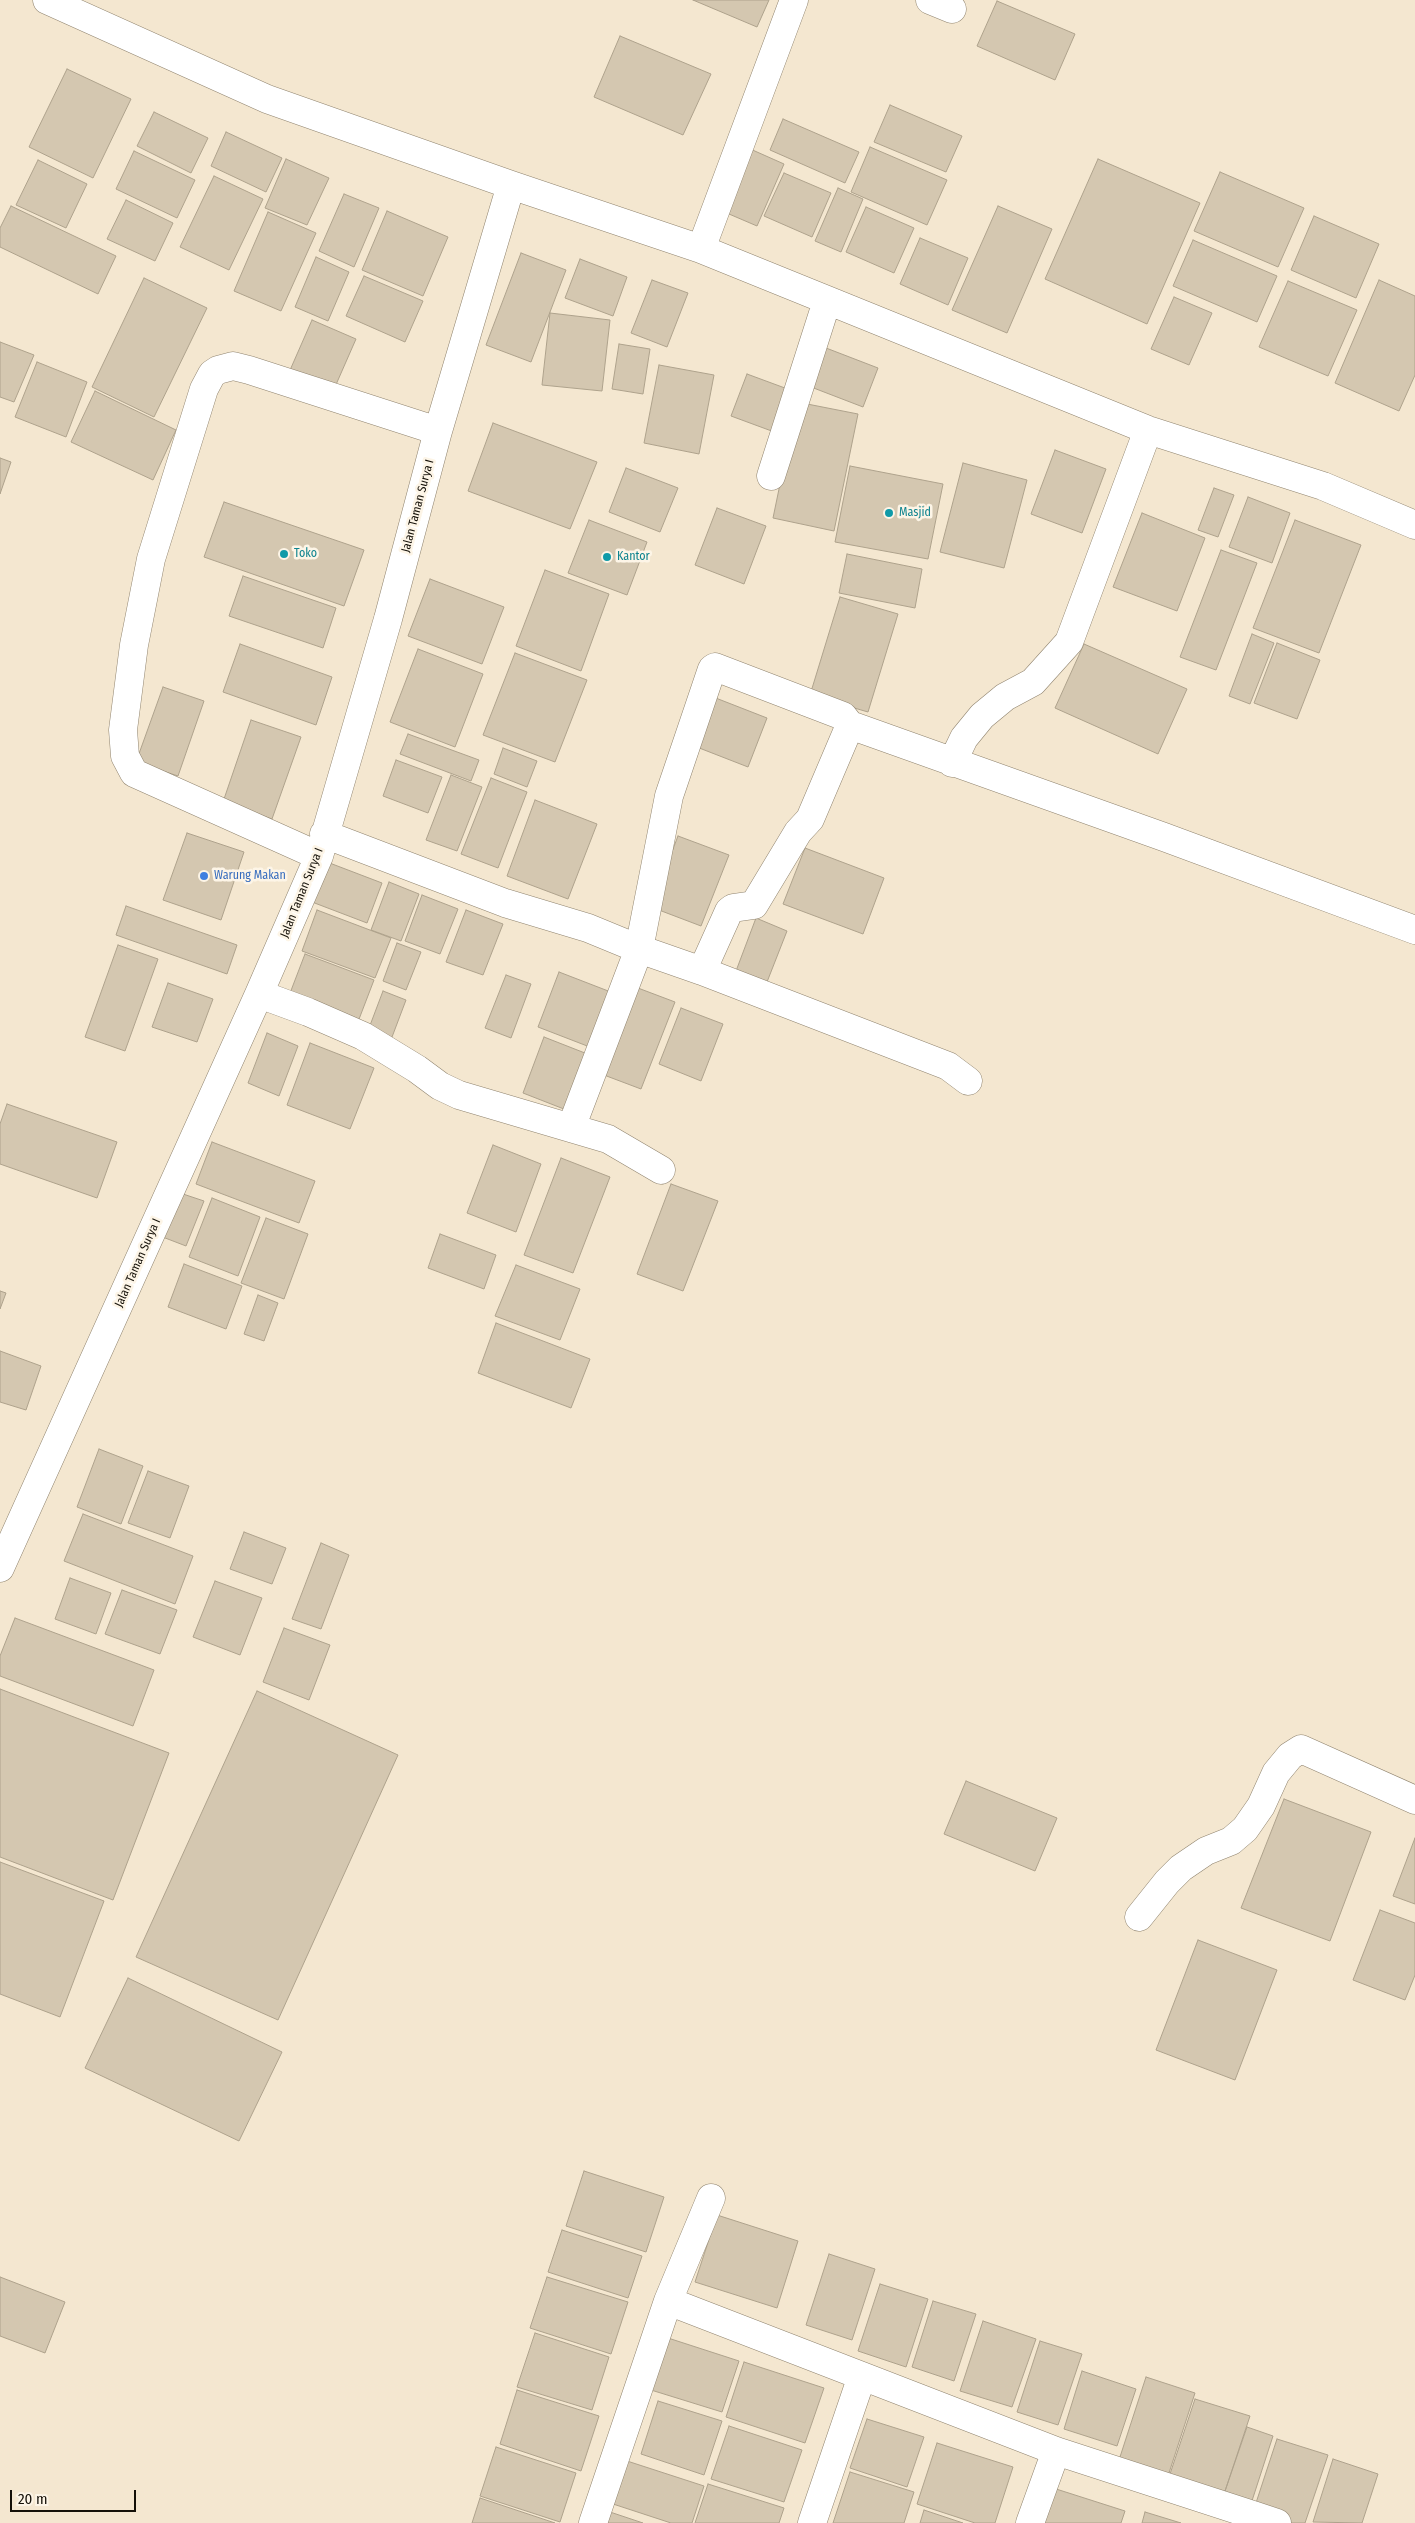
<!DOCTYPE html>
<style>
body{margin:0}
#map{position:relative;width:1415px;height:2523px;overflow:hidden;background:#f4e7d0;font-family:"Fira Sans Condensed",sans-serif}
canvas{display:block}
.scale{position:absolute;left:10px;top:2490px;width:126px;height:22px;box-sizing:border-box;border:2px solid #141008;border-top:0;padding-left:6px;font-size:15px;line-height:18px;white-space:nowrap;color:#141008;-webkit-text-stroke:4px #fdf5e7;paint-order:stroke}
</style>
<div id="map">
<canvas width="1415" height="2523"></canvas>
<div class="scale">20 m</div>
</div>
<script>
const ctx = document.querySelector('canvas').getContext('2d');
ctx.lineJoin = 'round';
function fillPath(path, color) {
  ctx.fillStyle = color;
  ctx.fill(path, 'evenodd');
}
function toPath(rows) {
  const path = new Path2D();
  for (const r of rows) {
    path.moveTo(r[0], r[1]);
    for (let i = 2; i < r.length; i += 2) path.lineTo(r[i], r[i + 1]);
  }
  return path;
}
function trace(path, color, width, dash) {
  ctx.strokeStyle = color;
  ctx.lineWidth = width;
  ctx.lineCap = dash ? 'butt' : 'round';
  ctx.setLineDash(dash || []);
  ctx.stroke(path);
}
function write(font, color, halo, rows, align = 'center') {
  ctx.font = font + ' "Fira Sans Condensed",sans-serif';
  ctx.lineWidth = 5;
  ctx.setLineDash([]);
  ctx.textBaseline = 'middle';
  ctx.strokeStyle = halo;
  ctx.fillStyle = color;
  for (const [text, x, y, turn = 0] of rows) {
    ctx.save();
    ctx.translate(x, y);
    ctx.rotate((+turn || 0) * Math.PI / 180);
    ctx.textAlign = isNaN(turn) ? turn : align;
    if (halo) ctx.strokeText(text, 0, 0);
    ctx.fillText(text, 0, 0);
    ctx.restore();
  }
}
const building = toPath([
 [693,0,769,0,757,27,693,0],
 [997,1,1075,34,1055,80,977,46,997,1],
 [620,36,711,74,683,135,594,97,620,36],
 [67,69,131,99,93,178,29,147,67,69],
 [890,105,962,136,946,172,874,142,890,105],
 [154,112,208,138,191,173,137,146,154,112],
 [783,119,859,152,845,183,770,150,783,119],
 [226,132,282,158,266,192,211,166,226,132],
 [870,147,947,180,927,225,851,192,870,147],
 [748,148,784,164,757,226,722,211,748,148],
 [134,151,195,180,177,218,116,189,134,151],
 [286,159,329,178,307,225,265,208,286,159],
 [1098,159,1200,203,1147,324,1045,279,1098,159],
 [38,160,87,184,66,228,16,205,38,160],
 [1220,172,1304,208,1278,267,1194,231,1220,172],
 [784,173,831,193,812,237,764,216,784,173],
 [214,176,263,199,229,270,180,247,214,176],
 [838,188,863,199,841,252,815,241,838,188],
 [344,194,379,208,354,267,319,251,344,194],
 [126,200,173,223,155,261,107,239,126,200],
 [11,206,116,256,98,294,0,247,0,228,11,206],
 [998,206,1052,229,1007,333,952,310,998,206],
 [866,207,914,228,894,273,846,252,866,207],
 [387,211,448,237,423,296,362,270,387,211],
 [268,212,316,233,281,311,234,291,268,212],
 [1314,216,1379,244,1356,298,1291,270,1314,216],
 [920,238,968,258,948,305,900,284,920,238],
 [1193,240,1277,276,1257,322,1173,286,1193,240],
 [521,253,566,270,531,362,486,345,521,253],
 [316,257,349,272,328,321,295,307,316,257],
 [580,259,627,277,613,316,565,298,580,259],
 [364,276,423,301,405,342,346,316,364,276],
 [144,278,207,308,154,417,92,387,144,278],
 [652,280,688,293,667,347,631,333,652,280],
 [1379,280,1415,296,1415,375,1399,411,1335,383,1379,280],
 [1288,281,1357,310,1328,376,1259,347,1288,281],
 [1174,297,1212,313,1189,365,1151,349,1174,297],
 [550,313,610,320,602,391,542,385,550,313],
 [312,320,356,339,331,396,287,377,312,320],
 [0,342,34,355,14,402,0,397,0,342],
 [619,344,650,349,643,394,612,389,619,344],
 [826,348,878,368,863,407,811,387,826,348],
 [37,362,87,382,66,437,15,417,37,362],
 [659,365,714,375,699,454,644,443,659,365],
 [747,374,793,391,777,433,731,416,747,374],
 [95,391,176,430,153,480,71,442,95,391],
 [797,402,858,414,834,531,773,518,797,402],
 [493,423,597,462,570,529,468,491,493,423],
 [1055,450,1106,469,1082,533,1031,514,1055,450],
 [0,458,11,462,0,494,0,458],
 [963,463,1027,480,1004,568,940,552,963,463],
 [850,466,943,484,928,559,835,542,850,466],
 [626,468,678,488,660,532,609,512,626,468],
 [1214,488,1234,495,1218,537,1198,530,1214,488],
 [1248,497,1290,513,1272,563,1229,547,1248,497],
 [224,502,364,550,344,606,204,557,224,502],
 [717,508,766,526,744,584,695,565,717,508],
 [1142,513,1205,538,1177,611,1113,587,1142,513],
 [589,520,647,542,627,595,568,573,589,520],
 [1295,520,1361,545,1319,653,1253,628,1295,520],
 [1221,550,1257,563,1216,670,1180,657,1221,550],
 [847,554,922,569,915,608,839,593,847,554],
 [545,570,609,594,581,671,516,646,545,570],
 [243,576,336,608,323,648,229,616,243,576],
 [430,579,504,607,482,664,408,636,430,579],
 [840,597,898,614,868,712,810,695,840,597],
 [1252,634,1274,643,1250,704,1229,696,1252,634],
 [1277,643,1320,660,1297,719,1254,703,1277,643],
 [240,644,332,677,316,725,223,692,240,644],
 [1084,644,1187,689,1158,754,1055,708,1084,644],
 [418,649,483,674,455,747,390,722,418,649],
 [515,653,587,680,555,762,483,735,515,653],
 [163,687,204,701,178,776,136,762,163,687],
 [708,695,767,718,748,767,689,744,708,695],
 [251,720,301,737,272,819,223,802,251,720],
 [408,734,479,760,471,781,400,754,408,734],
 [503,748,537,761,527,787,494,774,503,748],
 [396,760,442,777,428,813,383,796,396,760],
 [451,775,482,787,457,851,426,840,451,775],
 [491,778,527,792,498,868,461,854,491,778],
 [535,800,597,824,568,899,507,876,535,800],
 [187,833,244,852,221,920,163,900,187,833],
 [678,836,729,855,701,926,651,907,678,836],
 [805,848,884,878,863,934,783,904,805,848],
 [327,862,382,883,367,923,312,902,327,862],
 [389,882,419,894,401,941,371,930,389,882],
 [422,895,458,909,440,954,405,941,422,895],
 [126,906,237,945,227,974,116,935,126,906],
 [317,910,391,938,375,978,302,951,317,910],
 [466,910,503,924,483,975,446,962,466,910],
 [756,918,787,931,767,982,736,971,756,918],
 [397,943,421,952,406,990,383,981,397,943],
 [118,945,158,959,125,1051,85,1037,118,945],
 [305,954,374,980,356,1027,287,1001,305,954],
 [559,972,616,994,595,1049,538,1027,559,972],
 [506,975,531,984,511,1038,485,1028,506,975],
 [168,983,213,999,197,1042,152,1027,168,983],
 [630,985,675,1002,641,1089,596,1072,630,985],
 [383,991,406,1000,389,1045,366,1036,383,991],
 [681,1008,723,1024,701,1081,659,1064,681,1008],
 [267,1033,298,1046,279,1096,248,1083,267,1033],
 [544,1037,590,1055,569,1111,523,1093,544,1037],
 [310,1043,374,1068,350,1129,287,1105,310,1043],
 [7,1104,117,1142,97,1198,0,1164,0,1124,7,1104],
 [212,1142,315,1181,299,1223,196,1184,212,1142],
 [493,1145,541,1164,516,1232,467,1213,493,1145],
 [561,1158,610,1177,573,1273,524,1255,561,1158],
 [671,1184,718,1201,683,1291,637,1274,671,1184],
 [177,1192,204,1201,186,1246,160,1236,177,1192],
 [212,1198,260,1217,238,1276,189,1257,212,1198],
 [266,1218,308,1234,284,1299,241,1283,266,1218],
 [440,1234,496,1255,484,1289,428,1268,440,1234],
 [184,1264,242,1286,226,1329,168,1307,184,1264],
 [516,1265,580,1289,560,1340,495,1316,516,1265],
 [0,1291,6,1293,0,1309,0,1291],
 [258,1295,278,1303,264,1341,244,1334,258,1295],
 [496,1323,590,1359,571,1408,478,1373,496,1323],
 [0,1351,41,1366,26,1410,0,1402,0,1351],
 [99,1449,143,1466,121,1524,77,1507,99,1449],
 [148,1471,189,1486,170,1538,128,1523,148,1471],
 [83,1514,193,1556,175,1604,64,1561,83,1514],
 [244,1532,286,1548,272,1584,230,1569,244,1532],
 [321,1543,349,1555,321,1629,292,1619,321,1543],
 [70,1578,111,1593,96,1634,55,1619,70,1578],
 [215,1581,262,1598,240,1655,193,1637,215,1581],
 [122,1590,177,1610,160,1654,105,1634,122,1590],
 [15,1618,154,1670,133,1726,0,1676,0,1656,15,1618],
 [284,1628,330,1645,309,1700,263,1682,284,1628],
 [0,1689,169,1753,113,1900,0,1857,0,1689],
 [257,1691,398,1755,278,2020,136,1957,257,1691],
 [966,1781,1057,1818,1035,1871,944,1834,966,1781],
 [1284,1799,1371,1832,1330,1941,1241,1908,1284,1799],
 [1415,1838,1415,1904,1393,1896,1415,1838],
 [0,1862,104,1901,60,2017,0,1994,0,1862],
 [1380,1910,1415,1923,1415,1975,1405,2000,1353,1980,1380,1910],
 [1198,1940,1277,1970,1235,2080,1156,2050,1198,1940],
 [128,1978,282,2052,239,2141,85,2068,128,1978],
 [584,2171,664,2197,646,2252,566,2226,584,2171],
 [717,2215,798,2241,777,2308,695,2282,717,2215],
 [562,2230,642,2256,628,2298,548,2272,562,2230],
 [829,2254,875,2269,852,2340,806,2325,829,2254],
 [0,2277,65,2302,45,2353,0,2336,0,2277],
 [547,2277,628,2302,611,2354,530,2328,547,2277],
 [880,2284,928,2299,906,2367,858,2351,880,2284],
 [933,2301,976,2314,954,2381,912,2367,933,2301],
 [983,2321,1036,2339,1012,2407,960,2391,983,2321],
 [535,2333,609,2357,592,2410,517,2387,535,2333],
 [668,2338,739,2361,722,2412,651,2390,668,2338],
 [1040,2341,1082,2354,1058,2425,1017,2412,1040,2341],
 [744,2362,824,2388,805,2443,726,2417,744,2362],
 [1082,2371,1136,2389,1117,2446,1064,2429,1082,2371],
 [1146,2377,1195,2393,1168,2476,1119,2460,1146,2377],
 [517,2390,599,2416,581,2471,500,2444,517,2390],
 [1195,2399,1250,2416,1223,2497,1168,2480,1195,2399],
 [658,2401,722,2421,704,2475,641,2454,658,2401],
 [867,2419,924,2437,907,2487,850,2468,867,2419],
 [729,2426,802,2450,784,2502,711,2479,729,2426],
 [1247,2427,1273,2436,1249,2510,1223,2497,1247,2427],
 [1277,2439,1328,2455,1305,2523,1290,2523,1253,2512,1277,2439],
 [937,2443,1013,2467,995,2523,975,2523,917,2504,937,2443],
 [496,2447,576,2473,560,2522,480,2496,496,2447],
 [1333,2459,1378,2474,1362,2523,1313,2522,1333,2459],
 [624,2460,704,2486,692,2523,671,2523,610,2503,624,2460],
 [850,2472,914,2492,904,2523,833,2523,850,2472],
 [708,2484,784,2508,779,2523,695,2523,708,2484],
 [1053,2488,1125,2511,1121,2523,1042,2523,1053,2488],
 [480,2498,555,2523,472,2523,480,2498],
 [604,2510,643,2523,600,2523,604,2510],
 [924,2510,963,2523,920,2523,924,2510],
 [1145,2512,1181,2523,1142,2523,1145,2512]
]);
fillPath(building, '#d4c7b0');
trace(building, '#aea28c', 1);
const minor = toPath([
 [47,0,267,99,511,185,701,249,1148,430,1323,486,1415,525],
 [930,0,952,9],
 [701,249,794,0],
 [771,476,827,301],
 [952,763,964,738,982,716,1005,697,1033,682,1069,642,1148,430],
 [324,834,505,903,588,928,639,949,702,971,729,911,733,908,754,905,798,832,810,819,850,725],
 [319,856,134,773,125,756,123,730,134,645,151,559,204,389,212,374,218,370,233,366,249,370,438,431],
 [702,971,948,1066,968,1081],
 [259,994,308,1012,363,1036,417,1069,440,1086,459,1095,608,1139,661,1170],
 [571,1128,639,949,669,796,712,669,715,667,843,716,850,725,1164,837,1415,930],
 [0,1568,259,994,319,856,388,619,438,431,511,185],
 [1139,1917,1167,1882,1181,1868,1206,1851,1231,1841,1245,1829,1261,1806,1276,1773,1290,1756,1301,1749,1415,1800],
 [668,2301,1056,2451,1253,2515,1251,2523],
 [1253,2515,1277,2523],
 [593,2523,668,2301,711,2198],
 [812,2523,862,2376],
 [1030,2523,1056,2451]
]);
trace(minor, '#90846f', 29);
trace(minor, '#fff', 28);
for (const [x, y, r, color] of [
 [889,513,5,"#0f9aa8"],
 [284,554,5,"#0f9aa8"],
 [607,557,5,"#0f9aa8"],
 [204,876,5,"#3f7fe0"]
]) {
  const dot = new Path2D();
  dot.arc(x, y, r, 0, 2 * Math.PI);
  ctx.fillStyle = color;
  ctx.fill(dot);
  trace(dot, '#fdf5e7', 2);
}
write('12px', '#141008', '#fdf5e7', [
 ["Jalan Taman Surya I",418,506,-75],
 ["Jalan Taman Surya I",302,893,-68],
 ["Jalan Taman Surya I",138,1263,-66]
]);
write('12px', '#0d838f', '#fdf5e7', [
 ["Masjid",899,513],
 ["Toko",294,554],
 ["Kantor",617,557]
], 'left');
write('12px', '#366cbe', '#fdf5e7', [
 ["Warung Makan",214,876]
], 'left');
</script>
